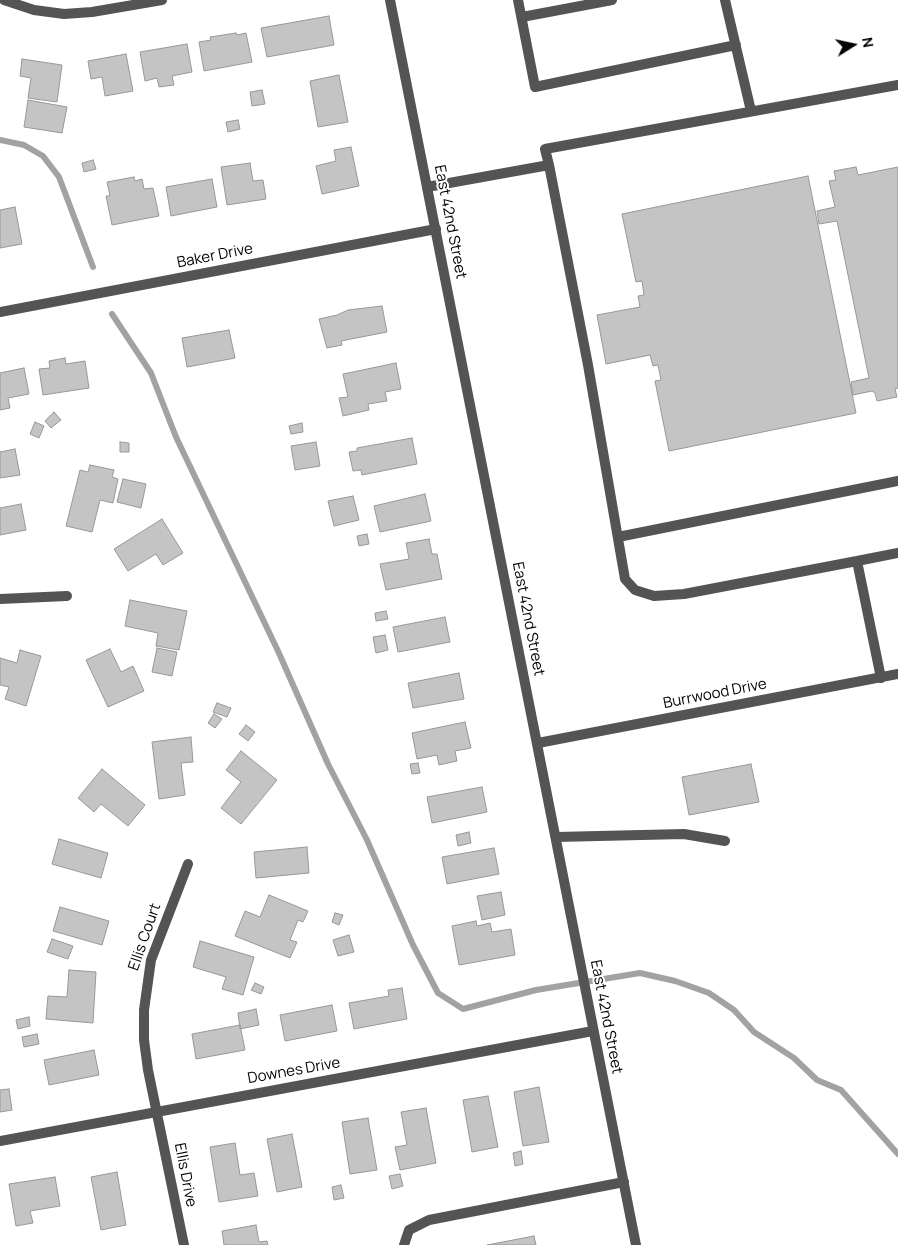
<!DOCTYPE html>
<style>
body{margin:0}
#map{position:relative;width:898px;height:1245px;overflow:hidden;background:#fff;font-family:Manrope,sans-serif}
canvas{display:block}
.north{position:absolute;left:828px;top:20px;width:50px;height:50px;-webkit-text-stroke:4px #fff;paint-order:stroke;rotate:80deg;font-size:14px;font-weight:700;line-height:20px;text-align:center;color:#000}
.north::after{content:'';display:block;margin:auto;width:18px;height:22px;background:#000;clip-path:polygon(50% 0,100% 100%,50% 72%,0 100%)}
</style>
<div id="map">
<canvas width="898" height="1245"></canvas>
<div class="north">N</div>
</div>
<script>
const ctx = document.querySelector('canvas').getContext('2d');
ctx.lineJoin = 'round';
function toPath(rows) {
  const path = new Path2D();
  for (const r of rows) {
    path.moveTo(r[0], r[1]);
    for (let i = 2; i < r.length; i += 2) path.lineTo(r[i], r[i + 1]);
  }
  return path;
}
function trace(path, color, width, dash) {
  ctx.strokeStyle = color;
  ctx.lineWidth = width;
  ctx.lineCap = dash ? 'butt' : 'round';
  ctx.setLineDash(dash || []);
  ctx.stroke(path);
}
function fillPath(path, color) {
  ctx.fillStyle = color;
  ctx.fill(path, 'evenodd');
}
function write(font, color, halo, rows, align = 'center') {
  ctx.font = font + ' Manrope,sans-serif';
  ctx.lineWidth = 4;
  ctx.setLineDash([]);
  ctx.textBaseline = 'middle';
  ctx.strokeStyle = halo;
  ctx.fillStyle = color;
  for (const [text, x, y, turn = 0] of rows) {
    ctx.save();
    ctx.translate(x, y);
    ctx.rotate((+turn || 0) * Math.PI / 180);
    ctx.textAlign = isNaN(turn) ? turn : align;
    if (halo) ctx.strokeText(text, 0, 0);
    ctx.fillText(text, 0, 0);
    ctx.restore();
  }
}
trace(toPath([
 [0,140,24,145,43,156,59,177,93,267],
 [112,314,151,373,176,437,278,651,328,764,367,840,413,945,438,993,463,1009,536,990,640,973,675,981,709,993,734,1010,754,1032,794,1058,817,1080,841,1090,898,1154]
]), '#a2a2a2', 6);
const building = toPath([
 [329,16,334,45,267,57,261,28,329,16],
 [236,33,237,35,246,33,252,62,204,71,199,42,211,40,210,37,236,33],
 [187,44,192,72,172,76,174,85,159,87,157,78,145,81,140,52,187,44],
 [126,54,133,91,105,96,102,77,91,79,88,61,126,54],
 [22,59,62,65,57,102,28,98,31,78,20,76,22,59],
 [339,75,348,122,318,127,310,81,339,75],
 [262,90,265,104,252,106,250,92,262,90],
 [28,100,67,107,62,133,24,127,28,100],
 [238,120,240,129,228,132,226,122,238,120],
 [351,147,359,186,322,194,316,166,336,161,334,150,351,147],
 [93,160,96,169,84,172,82,163,93,160],
 [250,163,253,181,263,180,266,199,227,205,221,167,250,163],
 [856,167,858,175,898,167,898,388,895,389,897,397,877,401,875,393,872,391,853,395,851,382,869,378,837,221,819,224,817,211,835,207,829,181,836,180,834,171,856,167],
 [808,176,856,413,669,451,655,381,661,380,658,365,653,366,650,355,606,364,597,315,640,307,638,296,644,295,642,281,636,282,622,214,808,176],
 [134,177,135,181,142,179,144,189,153,188,159,216,112,225,106,196,110,196,107,182,134,177],
 [212,179,217,207,171,216,166,187,212,179],
 [15,207,22,244,0,248,0,210,15,207],
 [382,306,387,332,341,341,342,345,327,348,319,319,337,315,348,310,382,306],
 [229,330,235,358,187,367,182,338,229,330],
 [65,358,66,364,85,361,89,388,43,395,39,369,50,368,49,361,65,358],
 [396,363,401,389,385,392,387,401,368,404,369,410,343,416,339,398,348,397,343,374,396,363],
 [24,368,29,394,8,398,10,408,0,410,0,373,24,368],
 [54,412,61,420,51,428,45,421,54,412],
 [35,422,44,426,39,438,30,434,35,422],
 [302,423,303,432,291,434,289,426,302,423],
 [412,438,417,464,362,475,361,470,353,471,349,452,357,451,357,448,412,438],
 [120,442,129,443,129,452,120,452,120,442],
 [316,442,320,466,295,470,291,446,316,442],
 [15,449,20,475,0,478,0,452,15,449],
 [90,465,114,470,112,477,118,479,113,503,100,500,92,532,66,526,80,470,88,472,90,465],
 [123,479,146,484,141,508,117,502,123,479],
 [425,494,431,521,380,532,374,506,425,494],
 [353,496,359,520,334,526,328,501,353,496],
 [21,504,26,530,0,535,0,508,21,504],
 [162,519,183,553,163,565,156,554,128,571,114,549,162,519],
 [367,534,369,544,359,546,357,536,367,534],
 [429,539,432,554,437,554,442,579,386,590,380,564,409,559,406,543,429,539],
 [130,600,187,611,179,650,156,646,158,633,125,626,130,600],
 [386,611,388,619,376,621,375,613,386,611],
 [445,617,450,642,398,652,393,627,445,617],
 [385,635,388,650,376,653,373,637,385,635],
 [157,648,177,652,172,676,152,672,157,648],
 [110,649,121,672,133,666,144,691,108,707,86,660,110,649],
 [20,650,41,656,26,706,5,699,9,687,0,685,0,658,17,663,20,650],
 [459,673,464,699,413,708,408,683,459,673],
 [217,703,231,708,227,717,213,712,217,703],
 [214,714,222,719,215,728,208,723,214,714],
 [465,722,471,748,455,751,457,761,439,765,437,755,417,759,412,733,465,722],
 [246,725,255,732,248,741,239,734,246,725],
 [191,737,193,762,181,763,185,795,159,799,152,742,191,737],
 [241,751,277,780,241,824,221,808,241,782,226,770,241,751],
 [418,763,420,773,412,774,410,764,418,763],
 [751,764,759,802,689,815,682,777,751,764],
 [102,769,145,805,128,826,101,804,94,812,78,798,102,769],
 [482,787,487,812,432,823,427,797,482,787],
 [469,832,471,843,458,846,456,835,469,832],
 [59,839,108,853,101,878,52,864,59,839],
 [307,847,309,873,256,878,254,852,307,847],
 [494,848,499,874,447,884,442,857,494,848],
 [501,892,505,915,482,920,477,896,501,892],
 [269,895,308,911,303,922,298,920,290,940,297,942,290,958,235,936,245,911,260,917,269,895],
 [60,907,109,921,102,945,53,931,60,907],
 [335,913,343,915,339,925,332,922,335,913],
 [476,921,477,926,490,923,492,932,511,929,515,955,459,965,452,926,476,921],
 [349,935,354,952,338,956,333,940,349,935],
 [52,939,73,946,68,959,47,952,52,939],
 [200,941,254,957,243,995,222,989,226,977,193,967,200,941],
 [69,970,96,972,93,1023,46,1019,48,996,67,997,69,970],
 [255,983,264,987,261,994,251,990,255,983],
 [402,988,407,1019,354,1029,349,1003,389,996,388,990,402,988],
 [332,1005,337,1031,285,1041,280,1015,332,1005],
 [256,1009,259,1025,240,1029,238,1013,256,1009],
 [29,1017,30,1026,18,1029,16,1020,29,1017],
 [240,1025,245,1050,196,1059,192,1034,240,1025],
 [37,1034,39,1044,24,1047,22,1037,37,1034],
 [94,1050,99,1075,49,1085,44,1060,94,1050],
 [539,1087,549,1142,523,1146,514,1092,539,1087],
 [9,1089,12,1110,0,1112,0,1090,9,1089],
 [488,1096,498,1147,472,1152,463,1100,488,1096],
 [426,1108,436,1163,400,1170,395,1147,407,1145,401,1112,426,1108],
 [368,1118,377,1170,350,1174,342,1122,368,1118],
 [292,1134,302,1187,277,1192,267,1139,292,1134],
 [235,1143,240,1175,254,1173,258,1196,219,1202,210,1147,235,1143],
 [521,1151,523,1164,515,1166,513,1153,521,1151],
 [117,1172,126,1225,101,1230,91,1177,117,1172],
 [400,1174,403,1186,392,1189,389,1176,400,1174],
 [55,1177,60,1206,30,1211,33,1223,16,1226,9,1184,55,1177],
 [341,1185,344,1198,334,1200,332,1187,341,1185],
 [256,1225,259,1242,267,1241,268,1245,224,1245,222,1231,256,1225],
 [534,1236,536,1245,487,1245,534,1236]
]);
fillPath(building, '#c4c4c4');
trace(building, '#989898', 1);
trace(toPath([
 [518,0,535,87,736,45],
 [725,0,751,111],
 [522,17,612,0],
 [549,165,545,149,898,85],
 [427,187,549,165,588,365,625,579,635,590,654,596,684,594,857,561,881,678],
 [618,537,898,481],
 [857,561,898,553],
 [556,837,684,834,725,841],
 [404,1245,409,1230,429,1220,624,1182]
]), '#545454', 10);
trace(toPath([
 [4,0,34,10,64,14,92,12,162,0],
 [0,312,436,229],
 [0,599,67,596],
 [538,743,898,674],
 [0,1141,593,1031],
 [184,1245,148,1070,144,1040,144,1010,151,960,188,864]
]), '#545454', 10);
trace(toPath([
 [390,0,636,1245]
]), '#545454', 10);
write('15px', '#000', '#fff', [
 ["East 42nd Street",450,222,79],
 ["Baker Drive",215,256,-11],
 ["East 42nd Street",528,619,79],
 ["Burrwood Drive",715,694,-11],
 ["Ellis Court",145,937,-71],
 ["East 42nd Street",606,1017,79],
 ["Downes Drive",294,1071,-10],
 ["Ellis Drive",185,1175,79]
]);
</script>
